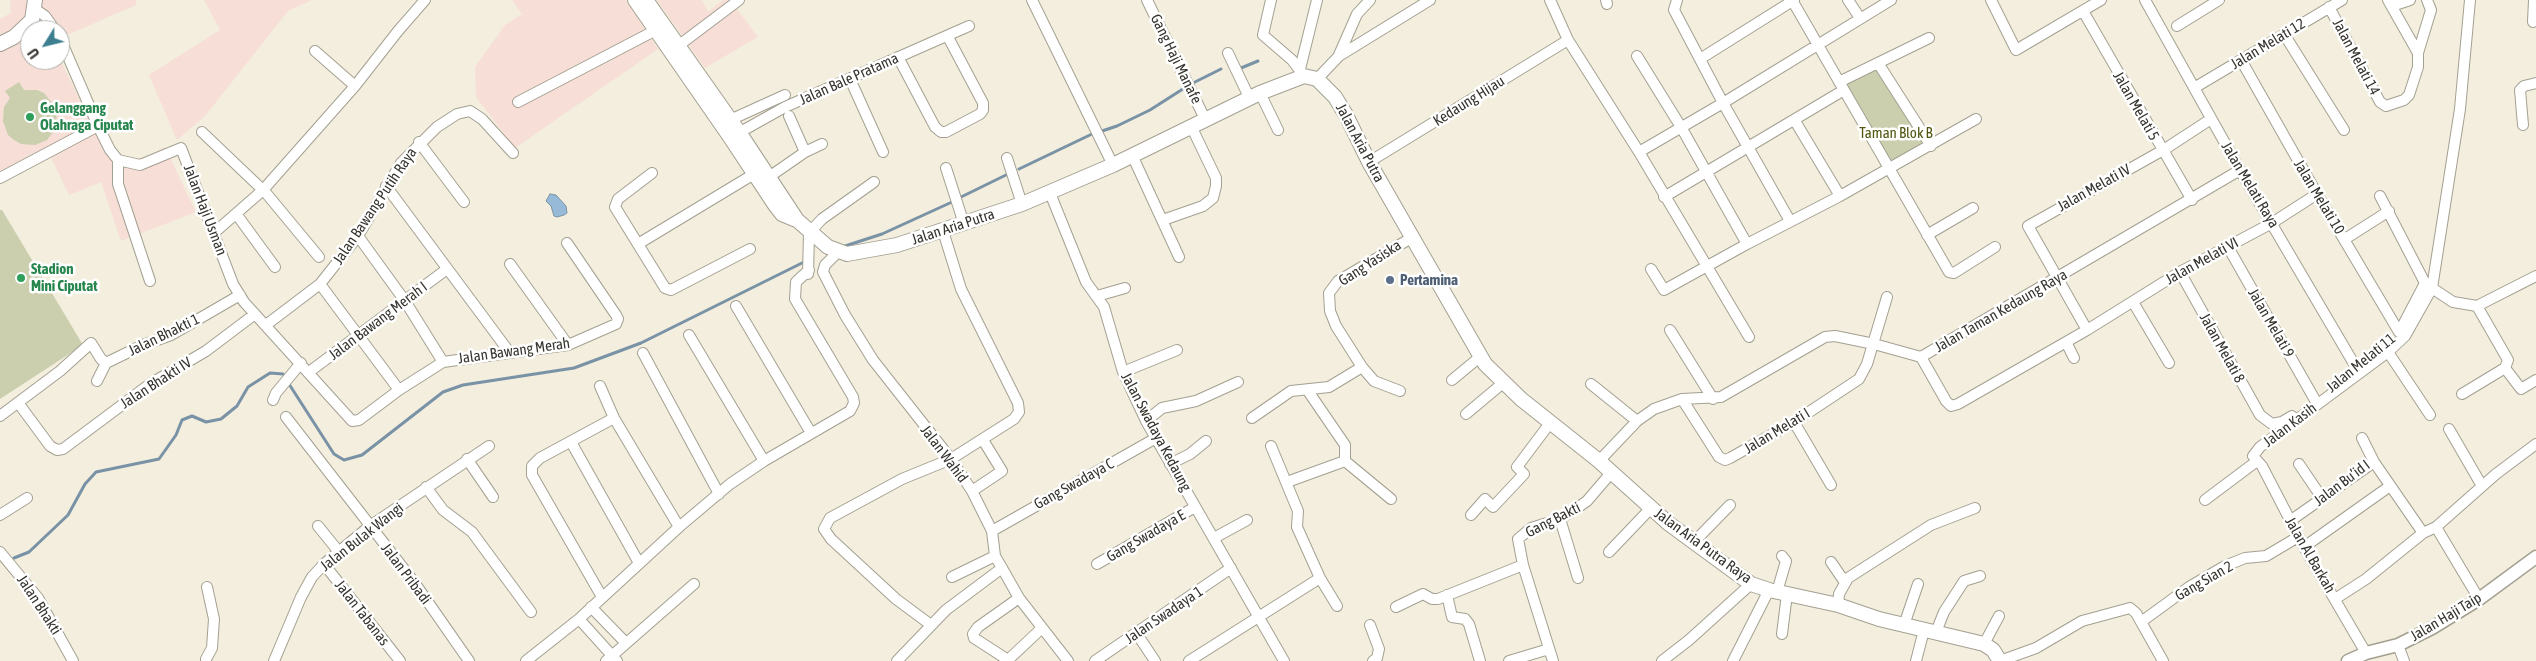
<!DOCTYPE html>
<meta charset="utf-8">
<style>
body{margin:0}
#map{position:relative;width:2536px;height:661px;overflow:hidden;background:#f3eede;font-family:"Asap Condensed",sans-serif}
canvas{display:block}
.north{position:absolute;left:20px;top:20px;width:50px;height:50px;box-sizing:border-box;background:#fff;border:1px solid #afaeab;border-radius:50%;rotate:234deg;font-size:14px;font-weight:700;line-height:20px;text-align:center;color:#36342e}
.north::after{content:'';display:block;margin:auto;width:18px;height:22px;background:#3d7e90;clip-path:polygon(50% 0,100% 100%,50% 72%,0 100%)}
</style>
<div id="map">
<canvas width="2536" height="661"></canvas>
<div class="north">U</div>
</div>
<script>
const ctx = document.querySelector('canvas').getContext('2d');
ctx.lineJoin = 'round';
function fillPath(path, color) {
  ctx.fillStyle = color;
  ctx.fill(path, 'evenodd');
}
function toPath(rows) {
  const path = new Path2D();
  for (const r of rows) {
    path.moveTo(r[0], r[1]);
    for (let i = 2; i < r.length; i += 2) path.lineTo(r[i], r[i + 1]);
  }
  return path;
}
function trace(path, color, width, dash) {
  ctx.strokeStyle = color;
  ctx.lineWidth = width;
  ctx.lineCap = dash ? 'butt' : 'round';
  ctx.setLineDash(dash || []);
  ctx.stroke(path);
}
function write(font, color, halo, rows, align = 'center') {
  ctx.font = font + ' "Asap Condensed",sans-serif';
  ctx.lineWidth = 5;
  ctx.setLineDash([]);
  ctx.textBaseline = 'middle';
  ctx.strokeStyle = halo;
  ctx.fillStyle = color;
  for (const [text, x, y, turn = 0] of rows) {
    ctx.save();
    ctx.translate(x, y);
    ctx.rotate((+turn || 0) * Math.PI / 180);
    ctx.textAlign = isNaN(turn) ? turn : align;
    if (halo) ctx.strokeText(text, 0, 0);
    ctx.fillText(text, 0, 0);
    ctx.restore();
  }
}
fillPath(toPath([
 [10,0,136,0,136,5,60,38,60,30,30,30,30,60,60,59,103,149,122,163,148,156,165,147,196,212,121,241,101,182,69,195,46,147,0,171,0,19,11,13],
 [204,0,312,0,288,11,205,116,177,140,149,75,220,30],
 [512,0,626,0,658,49,515,148,476,97,475,67,505,25,522,14],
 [657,0,702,0,708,12,723,0,730,0,758,37,705,68]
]), '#f7ded7');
fillPath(toPath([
 [1878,63,1931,146,1891,168,1839,82],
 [19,82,24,90,37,90,44,93,57,109,56,128,47,140,35,145,21,144,14,140,8,135,3,121,4,107,10,98,5,91],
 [0,210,2,210,83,345,0,399]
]), '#cbcfae');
const water = toPath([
 [550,194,556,195,566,206,567,213,564,215,557,217,554,216,551,206,546,201,550,194]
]);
fillPath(water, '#97bad8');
trace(water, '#7a92a5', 1);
trace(toPath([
 [1241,68,1258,61],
 [1195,82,1221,69],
 [1102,131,1117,126,1150,110,1186,87],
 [1019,169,1092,134],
 [959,198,1008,174],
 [842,247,882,234,952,202],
 [289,384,334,454,344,460,362,455,443,392,463,385,574,368,641,343,804,262],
 [14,558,29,552,68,515,85,484,96,472,159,459,176,435,182,420,192,416,206,422,221,419,237,406,248,387,270,373,283,374]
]), '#7a92a5', 3);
const minor = toPath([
 [1032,0,1113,165],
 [1147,0,1205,119],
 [1271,0,1263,35,1292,60,1304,76],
 [1550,0,1568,40,1639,152,1749,337],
 [1606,0,1607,4],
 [1677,0,1674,10,1723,103,1790,221],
 [1792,0,1949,272,1954,273,1995,247],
 [1848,0,1860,18],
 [1991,0,2016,50,2101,0],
 [2145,0,2240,170,2357,369],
 [2392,6,2410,0],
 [2329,7,2380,102,2386,106,2404,100,2409,95,2418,67,2418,53,2388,0],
 [35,9,45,16,55,30],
 [2083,11,2192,200],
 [2533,22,2534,0],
 [2177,26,2219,0],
 [2284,34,2344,130],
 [60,38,98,126,110,150,118,160,140,165,181,148,233,284,244,302,352,421,359,420,399,390,443,362,568,345,616,324,618,319,616,315,567,243],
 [674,49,739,0],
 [315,51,355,86],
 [1228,53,1249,97],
 [2418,53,2431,10,2427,0],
 [1339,55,1357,14,1370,0],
 [1637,56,1681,127,1747,244],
 [898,57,935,127,941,132,946,132,980,114,983,110,983,103,948,37],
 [1700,59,1794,0],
 [2241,60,2317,194,2399,332],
 [1878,63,1931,146],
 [1300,69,1317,0],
 [850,79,883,152],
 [1317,79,1339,56,1430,0],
 [1839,82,1929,38],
 [2194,88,2342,0],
 [1260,93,1278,130],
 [518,102,656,30],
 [789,116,805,152],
 [730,120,785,95],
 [1795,121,1840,196],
 [2523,125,2520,90,2524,86,2536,83],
 [202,132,266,193,319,257],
 [735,135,785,107,969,26],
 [419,142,464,202],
 [1639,152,1723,103,1891,0],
 [1132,155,1179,257],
 [1007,158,1022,204],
 [118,160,118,184,150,281],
 [1369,162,1568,40],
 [946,168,964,224],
 [652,173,618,199,615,207,665,288,671,290,750,249],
 [769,177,805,152,822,144],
 [0,178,98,126],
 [386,186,510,353],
 [1050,193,1086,282,1104,307,1123,372,1146,421,1284,661],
 [2380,196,2425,283,2403,325],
 [1664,197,1844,90],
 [237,215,275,267],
 [1163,220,1203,206,1213,198,1216,186,1216,178,1191,126],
 [215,232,263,190,355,86,398,31,425,0],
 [1927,235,1973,208],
 [358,236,405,301,443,362],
 [2345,239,2389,211],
 [638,244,759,171],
 [2228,247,2315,400],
 [837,253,825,265,823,272,845,315,873,360,951,459,972,491,992,531,995,556,1002,568,1019,598,1068,661],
 [510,264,568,345],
 [1651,269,1664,290,1747,244,1840,196,1976,119],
 [2180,272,2260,415,2272,424,2282,422,2292,416],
 [808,274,809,233,822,219,874,182],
 [320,284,399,390],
 [2432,288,2453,302,2477,306,2508,360,2505,368,2462,394],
 [1097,296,1125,288],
 [2133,302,2169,363],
 [736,306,811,433],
 [2477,306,2536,276],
 [266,325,320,284,358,236,401,163,437,127,457,114,470,111,482,119,513,153],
 [1670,330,1713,399],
 [2087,330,2028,226,2165,149,2211,119],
 [689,335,764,461],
 [2066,342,2074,358],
 [2388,352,2430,415],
 [643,353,719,494],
 [1921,357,1946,401,1951,406,1958,404,2087,330,2180,272,2272,223,2317,194],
 [1362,367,1374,381,1400,391],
 [2505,368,2521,389,2536,380],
 [309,372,447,269],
 [1123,372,1177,350],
 [1452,380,1481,356],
 [97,381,106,363,143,345,171,335,240,295],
 [1591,384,1637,421],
 [600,386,614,418,679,527],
 [1682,399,1719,457,1725,460,1730,458,1794,422,1859,379,1867,364,1887,297],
 [273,400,276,393,301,363],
 [19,404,50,446,57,450,63,449,150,384,206,351,255,314],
 [1466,414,1503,383],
 [0,416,60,371,91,343,101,359,106,363],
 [286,417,414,582,469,661],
 [1252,418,1291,391,1329,387,1362,367,1336,326,1330,311,1329,293,1338,281,1413,237],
 [1146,421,1162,408,1196,401,1238,382],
 [1794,422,1831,485],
 [2449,429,2482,486],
 [571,442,639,563],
 [1271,446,1298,511,1297,527,1320,578,1337,606],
 [467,459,493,497],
 [1345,461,1391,499],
 [1599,461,1637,421,1654,409,1682,399,1721,397,1825,337,1835,336,1874,344,1921,357,2240,170],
 [2374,462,2423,533],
 [1170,464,1190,454,1206,441],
 [2299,464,2322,498],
 [1287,482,1345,461,1345,445,1308,391],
 [426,487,443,510,472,532,531,612],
 [972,491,1002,471,983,440],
 [2205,500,2257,461],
 [0,515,27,498],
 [1471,515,1485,499,1493,507,1524,474,1517,467,1550,423],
 [1560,519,1578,578],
 [2290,521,2374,462,2362,438],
 [318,526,339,552],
 [2436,527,2479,599],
 [992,531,1156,438],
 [1214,538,1247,520],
 [1694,542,1730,505],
 [2304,547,2390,486],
 [0,552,38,598,73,661],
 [1609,552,1651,508],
 [1831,562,1844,581],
 [324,564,400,661],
 [1097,564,1195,507],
 [952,577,995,556],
 [1777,592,1786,561,1782,556],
 [1447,595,1452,617,1465,619,1469,624,1480,661],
 [602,597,532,475,532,466,540,458,614,418],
 [1019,598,978,627,973,634,974,638,1008,660,1042,628],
 [2335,599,2366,579,2423,533,2436,527,2496,474,2536,444],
 [1838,605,1839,594,1848,578,1931,525,1975,508],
 [591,607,626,643],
 [1396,607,1423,594,1432,599,1438,599,1523,565],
 [579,619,617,661],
 [2141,622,2189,587,2225,566,2245,558,2266,556,2298,537],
 [931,625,896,599,831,539,824,529,830,518,902,479,951,459,1014,419,1019,412,1018,403,961,289,943,231],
 [1370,625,1379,649,1377,658,1373,661],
 [1904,625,1918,584],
 [1936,632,1944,612,1964,581,1980,576],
 [1137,634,1155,661],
 [1782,634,1787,594],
 [1984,644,1999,616],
 [2398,645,2404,661],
 [2366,653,2304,547,2262,466,2253,456,2260,447,2388,352,2405,336,2432,288,2460,109,2470,0],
 [206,659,212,648,214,619,207,587],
 [274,661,301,597,312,577,324,564,370,526,489,446],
 [526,661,579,619,679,527,730,484,764,461,850,411,854,403,853,397,795,299,796,282,809,270],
 [606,661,694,584],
 [897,661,946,610,1002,568],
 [1095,661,1231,568],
 [1189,661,1320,578],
 [1509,661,1549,649],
 [1553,661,1523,565,1518,539,1531,528,1560,519,1577,508,1587,501,1611,473],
 [1662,661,1689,640,1751,584],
 [1733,661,1769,590],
 [1916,661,1924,630],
 [2000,661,2036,648,2082,621,2130,608,2136,613,2163,661]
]);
const tertiary = toPath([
 [2348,661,2366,653,2398,645,2432,628,2479,599,2536,557]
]);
const secondary = toPath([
 [635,0,730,137,775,205,782,214,794,219],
 [646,0,739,132,797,220,828,247,847,254,897,245,1022,204,1113,165,1260,93,1304,76,1317,79,1335,97,1346,115,1369,162,1485,364,1521,399,1599,461,1668,523,1751,584,1769,590,1838,605,1879,619,1984,644,1993,650,2000,661],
 [0,44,14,37,32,20,35,0]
]);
trace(minor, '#a4a091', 12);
trace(tertiary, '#a4a091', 15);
trace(secondary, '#a4a091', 16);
trace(minor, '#fff', 10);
trace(tertiary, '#fff', 12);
trace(secondary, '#fff', 14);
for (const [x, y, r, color] of [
 [30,117,5,"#2e9e5b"],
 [21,278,5,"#2e9e5b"],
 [1390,280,5,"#5c6f8a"]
]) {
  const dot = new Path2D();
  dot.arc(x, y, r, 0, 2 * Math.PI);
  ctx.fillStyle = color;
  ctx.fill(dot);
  trace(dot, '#fff', 2);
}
write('15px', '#36342e', '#fff', [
 ["Jalan Melati 12",2268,44,-31],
 ["Jalan Melati 14",2356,57,62],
 ["Gang Haji Manafe",1176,59,64],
 ["Jalan Bale Pratama",849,79,-24],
 ["Kedaung Hijau",1469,101,-32],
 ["Jalan Melati 5",2136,106,60],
 ["Jalan Aria Putra",1360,143,62],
 ["Jalan Melati Raya",2250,185,59],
 ["Jalan Melati IV",2094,188,-29],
 ["Jalan Melati 10",2319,197,59],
 ["Jalan Bawang Putih Raya",375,206,-56],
 ["Jalan Haji Usman",205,210,69],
 ["Jalan Aria Putra",953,227,-18],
 ["Jalan Melati VI",2202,261,-29],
 ["Gang Yasiska",1370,263,-33],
 ["Jalan Taman Kedaung Raya",2001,311,-30],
 ["Jalan Bawang Merah I",378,321,-37],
 ["Jalan Melati 9",2271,323,60],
 ["Jalan Bhakti 1",164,335,-26],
 ["Jalan Melati 8",2222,348,61],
 ["Jalan Bawang Merah",514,351,-8],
 ["Jalan Melati 11",2361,363,-39],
 ["Jalan Bhakti IV",156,383,-33],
 ["Jalan Kasih",2290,425,-37],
 ["Jalan Melati I",1777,431,-31],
 ["Jalan Swadaya Kedaung",1156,432,62],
 ["Jalan Wahid",944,454,53],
 ["Jalan Bu’id I",2342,483,-37],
 ["Gang Swadaya C",1074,484,-29],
 ["Gang Bakti",1553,520,-27],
 ["Gang Swadaya E",1146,536,-30],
 ["Jalan Bulak Wangi",362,537,-38],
 ["Jalan Aria Putra Raya",1703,546,36],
 ["Jalan Al Barkah",2310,555,60],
 ["Jalan Pribadi",406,574,53],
 ["Gang Sian 2",2204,581,-30],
 ["Jalan Bhakti",39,605,57],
 ["Jalan Tabanas",362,613,52],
 ["Jalan Swadaya 1",1164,615,-34],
 ["Jalan Haji Taip",2446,617,-31]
]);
write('bold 15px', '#27864d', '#fff', [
 ["Gelanggang",40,108],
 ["Olahraga Ciputat",40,125],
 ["Stadion",31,269],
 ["Mini Ciputat",31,286]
], 'left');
write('15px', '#525511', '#fff', [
 ["Taman Blok B",1896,133]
]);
write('bold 15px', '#4e5e75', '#fff', [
 ["Pertamina",1400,280]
], 'left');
</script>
